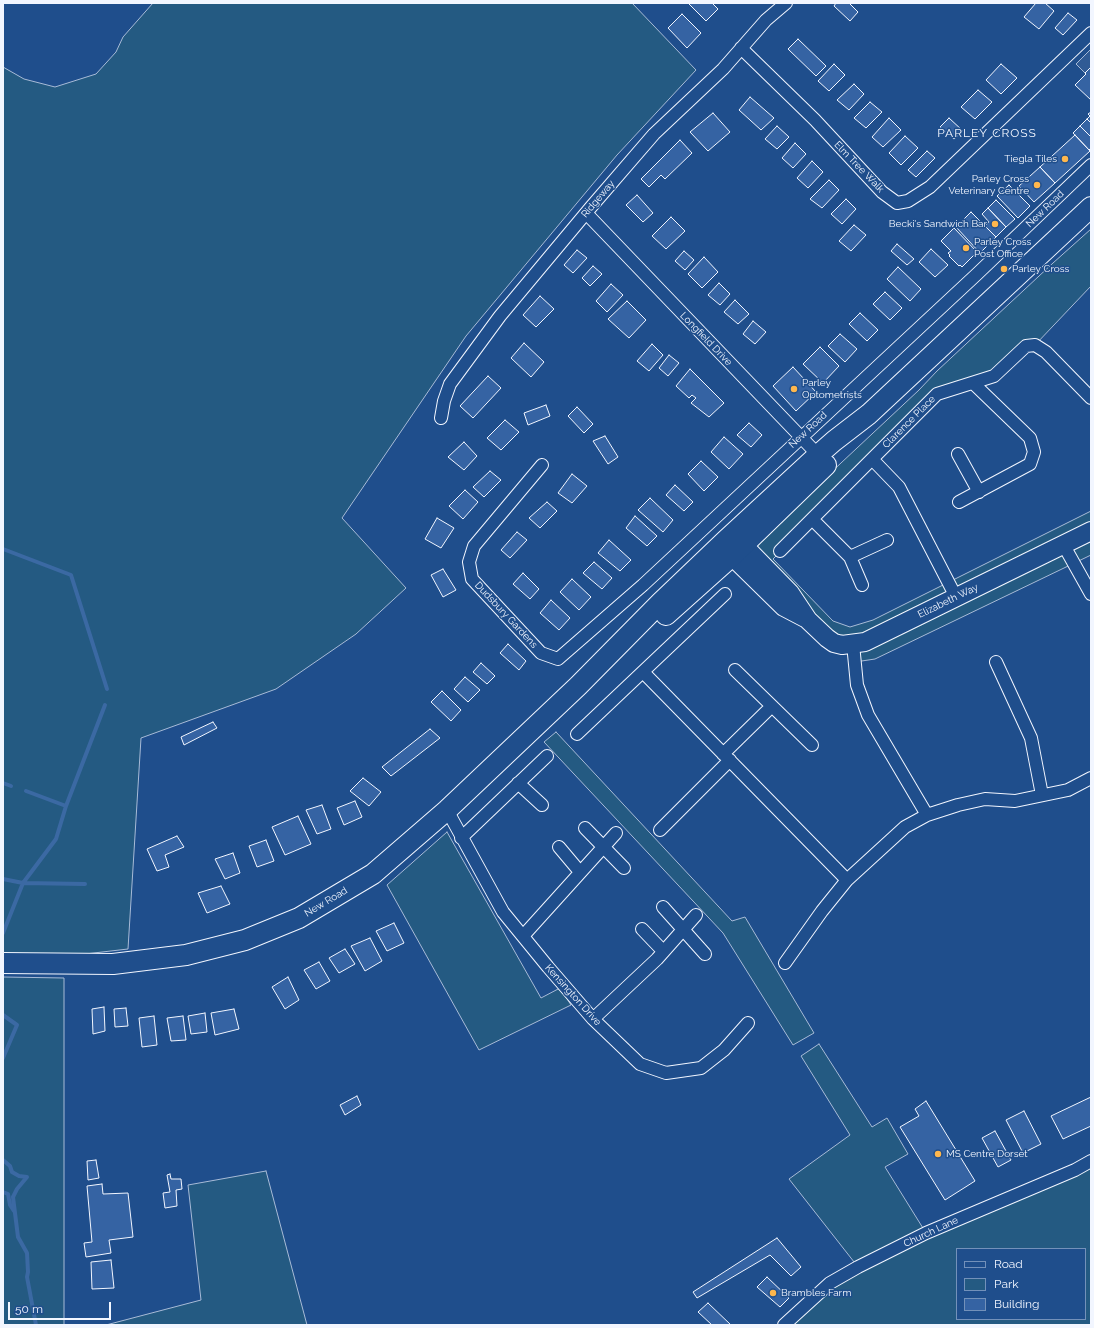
<!DOCTYPE html>
<style>
body{margin:0}
#map{position:relative;width:1094px;height:1328px;overflow:hidden;background:#1f4e8c;font-family:Raleway,sans-serif}
canvas{display:block}
.frame{position:absolute;inset:0;border:4px solid #f2f6ff;pointer-events:none}
.legend{position:absolute;left:956px;top:1248px;width:130px;height:72px;box-sizing:border-box;background:#1f4e8c;border:1px solid #7391ba;margin:0;padding:5px 7px;list-style:none;font-size:12px;color:#f2f6ff}
.legend li{display:flex;align-items:center;gap:8px;height:20px}
.legend b{width:20px;border:1px solid #7391ba}
.scale{position:absolute;left:8px;top:1302px;width:103px;height:18px;box-sizing:border-box;border:2px solid #f2f6ff;border-top:0;padding-left:5px;font-size:12px;line-height:14px;white-space:nowrap;color:#f2f6ff;-webkit-text-stroke:3px #1f4e8c;paint-order:stroke}
</style>
<div id="map">
<canvas width="1094" height="1328"></canvas>
<div class="frame"></div>
<ul class="legend">
<li><b style="height:5px;background:#1f4e8c"></b>Road</li>
<li><b style="height:11px;background:#245a82"></b>Park</li>
<li><b style="height:11px;background:#3563a3"></b>Building</li>
</ul>
<div class="scale">50 m</div>
</div>
<script>
const ctx = document.querySelector('canvas').getContext('2d');
ctx.lineJoin = 'round';
function fillPath(path, color) {
  ctx.fillStyle = color;
  ctx.fill(path, 'evenodd');
}
function toPath(rows) {
  const path = new Path2D();
  for (const r of rows) {
    path.moveTo(r[0], r[1]);
    for (let i = 2; i < r.length; i += 2) path.lineTo(r[i], r[i + 1]);
  }
  return path;
}
function trace(path, color, width, dash) {
  ctx.strokeStyle = color;
  ctx.lineWidth = width;
  ctx.lineCap = dash ? 'butt' : 'round';
  ctx.setLineDash(dash || []);
  ctx.stroke(path);
}
function write(font, color, halo, rows, align = 'center') {
  ctx.font = font + ' Raleway,sans-serif';
  ctx.lineWidth = 3;
  ctx.setLineDash([]);
  ctx.textBaseline = 'middle';
  ctx.strokeStyle = halo;
  ctx.fillStyle = color;
  for (const [text, x, y, turn = 0] of rows) {
    ctx.save();
    ctx.translate(x, y);
    ctx.rotate((+turn || 0) * Math.PI / 180);
    ctx.textAlign = isNaN(turn) ? turn : align;
    if (halo) ctx.strokeText(text, 0, 0);
    ctx.fillText(text, 0, 0);
    ctx.restore();
  }
}
const green = toPath([
 [153,3,632,3,696,70,617,155,466,336,342,518,406,588,356,634,276,689,141,738,128,949,85,954,3,954,3,67,24,79,55,87,96,74,116,52,123,37,153,3],
 [1091,229,1091,286,1035,345,994,376,937,394,773,559,833,621,850,627,873,620,1091,511,1091,555,875,659,855,662,842,645,748,550,919,390,937,371,1053,263,1091,229],
 [556,732,732,921,745,917,814,1033,793,1045,723,933,544,742,556,732],
 [447,832,541,998,560,988,571,1005,479,1050,387,885,447,832],
 [3,977,64,978,64,1325,3,1325,3,977],
 [819,1044,872,1127,887,1118,908,1154,885,1167,926,1233,1091,1161,1091,1325,784,1325,858,1267,789,1179,850,1135,801,1056,819,1044],
 [957,1249,1085,1249,1085,1319,957,1319,957,1249],
 [266,1171,307,1325,106,1325,201,1300,188,1185,266,1171]
]);
fillPath(green, '#245a82');
trace(green, '#a8bbd7', 1);
const parking = toPath([
 [1091,49,1091,67,1085,73,1076,64,1091,49]
]);
fillPath(parking, '#305b95');
trace(parking, '#a8bbd7', 1);
trace(toPath([
 [3,549,71,575,107,689],
 [3,783,11,786],
 [26,791,66,806],
 [3,879,23,883,85,884],
 [3,933,23,883,56,839,66,806,105,705],
 [3,1015,17,1025,3,1058],
 [3,1160,10,1166,12,1172,19,1176,27,1177,17,1189,13,1197,18,1237,27,1253,28,1272,27,1277,36,1325],
 [3,1192,8,1194,10,1205,14,1211]
]), '#3b69a3', 4);
const building = toPath([
 [688,3,712,3,718,9,706,21,688,3],
 [836,3,849,3,858,12,850,21,834,6,836,3],
 [1036,3,1045,3,1054,11,1039,29,1024,17,1036,3],
 [1068,13,1077,20,1063,35,1055,28,1068,13],
 [682,14,701,33,687,48,668,28,682,14],
 [798,39,826,66,816,76,788,49,798,39],
 [834,64,845,75,829,91,818,81,834,64],
 [1001,64,1017,78,1001,94,986,80,1001,64],
 [1091,67,1091,100,1075,85,1086,74,1085,73,1091,67],
 [854,84,864,94,849,110,837,100,854,84],
 [978,90,992,102,975,119,961,107,978,90],
 [750,97,774,118,761,130,739,110,750,97],
 [870,102,882,112,866,128,854,118,870,102],
 [1091,112,1091,123,1087,119,1090,116,1088,114,1091,112],
 [713,113,730,132,708,151,690,132,713,113],
 [889,118,901,130,883,147,872,137,889,118],
 [949,118,963,131,954,139,940,127,949,118],
 [1087,119,1091,123,1091,137,1080,126,1087,119],
 [777,126,789,137,777,149,765,139,777,126],
 [1080,126,1091,137,1091,148,1089,150,1073,133,1080,126],
 [1075,135,1090,151,1055,183,1040,167,1075,135],
 [905,136,918,148,901,165,889,153,905,136],
 [680,140,692,153,665,179,661,175,649,187,641,179,680,140],
 [795,143,806,154,793,168,782,158,795,143],
 [927,151,935,158,916,177,908,170,927,151],
 [812,161,823,172,808,188,797,178,812,161],
 [1040,167,1055,183,1034,202,1019,186,1040,167],
 [829,180,839,190,822,208,810,199,829,180],
 [1009,185,1030,206,1018,218,997,196,1009,185],
 [637,195,653,213,643,222,626,205,637,195],
 [846,199,856,209,842,224,831,214,846,199],
 [996,200,1015,219,1006,227,988,208,996,200],
 [988,208,1006,227,996,237,985,226,989,222,982,214,988,208],
 [971,212,996,237,980,253,956,227,971,212],
 [671,217,685,231,666,249,652,236,671,217],
 [854,225,866,235,851,251,839,241,854,225],
 [954,228,977,252,962,267,960,265,959,266,949,256,950,255,948,253,951,251,941,241,954,228],
 [897,244,914,259,907,265,891,251,897,244],
 [931,249,948,265,935,277,919,262,931,249],
 [577,250,587,258,573,273,564,265,577,250],
 [684,251,694,260,685,270,675,261,684,251],
 [704,257,718,272,702,288,688,274,704,257],
 [593,266,602,274,590,286,582,278,593,266],
 [898,267,921,289,910,301,887,279,898,267],
 [719,283,730,294,720,305,708,295,719,283],
 [611,284,623,295,607,312,596,301,611,284],
 [885,292,902,308,890,320,873,304,885,292],
 [540,296,554,309,536,327,523,315,540,296],
 [735,300,749,314,738,324,724,312,735,300],
 [627,301,646,320,629,338,608,319,627,301],
 [860,313,878,330,867,341,849,324,860,313],
 [753,321,766,332,755,344,743,334,753,321],
 [840,334,857,349,845,362,828,346,840,334],
 [524,343,544,362,531,377,511,358,524,343],
 [652,344,663,355,649,371,637,361,652,344],
 [820,347,839,366,823,383,803,364,820,347],
 [669,355,679,363,668,376,659,368,669,355],
 [793,367,816,392,796,411,773,386,793,367],
 [690,369,724,403,709,417,691,403,696,398,692,395,689,398,676,386,690,369],
 [488,376,501,388,473,418,460,406,488,376],
 [546,405,550,416,528,425,524,413,546,405],
 [577,407,593,424,584,433,568,416,577,407],
 [505,420,519,432,501,450,487,438,505,420],
 [749,423,762,435,751,447,737,435,749,423],
 [605,436,618,457,608,464,593,441,605,436],
 [724,437,743,454,729,469,711,452,724,437],
 [464,442,477,456,464,470,448,457,464,442],
 [701,461,718,477,704,491,688,474,701,461],
 [490,471,501,480,484,497,473,487,490,471],
 [572,474,587,486,572,503,558,493,572,474],
 [675,485,693,502,684,511,666,495,675,485],
 [465,490,478,502,463,519,449,506,465,490],
 [650,498,673,520,663,532,638,510,650,498],
 [547,502,557,511,540,528,529,518,547,502],
 [635,516,657,536,647,546,626,528,635,516],
 [437,518,454,528,441,548,425,539,437,518],
 [517,532,527,540,510,558,501,550,517,532],
 [609,540,631,560,620,571,598,553,609,540],
 [594,562,612,578,602,589,583,573,594,562],
 [443,569,456,590,443,597,431,575,443,569],
 [523,573,539,589,530,599,513,584,523,573],
 [572,579,591,597,579,610,560,592,572,579],
 [551,600,570,618,559,630,540,613,551,600],
 [508,644,526,661,519,670,500,653,508,644],
 [481,663,495,676,487,684,473,672,481,663],
 [465,677,480,690,468,702,454,689,465,677],
 [442,691,461,710,451,721,431,702,442,691],
 [213,722,217,728,184,745,181,737,213,722],
 [430,729,440,738,391,776,382,767,430,729],
 [363,778,381,792,369,806,350,791,363,778],
 [355,801,362,817,344,825,337,808,355,801],
 [322,805,331,829,317,834,306,810,322,805],
 [298,816,311,844,285,855,272,827,298,816],
 [177,836,184,847,165,855,169,867,157,871,147,849,177,836],
 [266,840,274,861,257,867,249,846,266,840],
 [233,853,240,873,225,879,215,859,233,853],
 [221,886,230,904,207,913,198,893,221,886],
 [394,923,404,943,387,951,376,931,394,923],
 [370,938,382,961,365,971,351,946,370,938],
 [345,949,355,964,339,973,329,958,345,949],
 [319,962,330,981,316,989,304,970,319,962],
 [288,977,299,1000,285,1009,272,987,288,977],
 [104,1007,105,1031,93,1034,92,1009,104,1007],
 [126,1008,128,1026,115,1027,114,1009,126,1008],
 [234,1009,239,1029,215,1035,211,1013,234,1009],
 [205,1013,207,1032,191,1034,188,1016,205,1013],
 [154,1016,157,1045,142,1047,139,1018,154,1016],
 [183,1016,186,1040,171,1041,167,1018,183,1016],
 [357,1096,361,1105,345,1115,340,1105,357,1096],
 [1091,1097,1091,1126,1063,1139,1051,1116,1091,1097],
 [926,1101,975,1181,945,1200,900,1127,919,1116,915,1109,926,1101],
 [1024,1111,1041,1144,1023,1153,1006,1120,1024,1111],
 [995,1131,1011,1160,998,1167,982,1138,995,1131],
 [96,1160,99,1178,88,1180,87,1161,96,1160],
 [170,1174,171,1179,181,1179,182,1189,176,1190,177,1206,165,1208,163,1193,170,1192,167,1175,170,1174],
 [102,1184,103,1194,128,1193,133,1237,109,1240,111,1253,86,1257,84,1243,92,1242,87,1186,102,1184],
 [777,1238,801,1267,791,1276,770,1255,697,1298,693,1292,777,1238],
 [111,1260,114,1288,92,1289,91,1262,111,1260],
 [767,1277,789,1298,780,1307,757,1287,767,1277],
 [708,1303,731,1325,712,1325,698,1312,708,1303]
]);
fillPath(building, '#3563a3');
trace(building, '#f2f6ff', 1);
const street = toPath([
 [741,48,815,120,882,192,897,203,908,201,930,187,1091,33],
 [586,213,822,459],
 [441,418,444,401,450,384,500,316,591,207,654,134,723,69,766,20,786,3],
 [958,454,979,492],
 [872,459,899,487,956,597],
 [542,465,474,546,469,562,472,579,541,653,558,659,643,585,977,274,1091,165],
 [959,502,1030,464,1034,452,1030,438,973,383],
 [812,519,850,557,862,585],
 [1063,544,1091,594],
 [780,551,937,394,994,376,1026,346,1035,345,1046,352,1091,398],
 [850,557,887,540],
 [853,644,857,685,868,715,927,815],
 [996,662,1031,738,1042,795],
 [735,670,812,745],
 [643,672,847,880],
 [577,734,725,594],
 [723,754,772,706],
 [518,783,542,805],
 [447,810,503,912,548,967,593,1019,640,1064,666,1073,701,1068,724,1050,748,1023],
 [585,828,624,868],
 [660,830,730,760],
 [461,838,547,756],
 [559,847,580,872],
 [663,907,705,954],
 [642,929,663,951],
 [523,936,616,833],
 [785,963,822,911,847,880,905,827,927,815,958,805,985,799,1015,801,1068,790,1091,778],
 [593,1019,657,959,696,915],
 [784,1325,830,1283,858,1267,926,1233,1075,1170,1091,1161]
]);
const secondary = toPath([
 [730,541,742,546,748,550,790,593,808,620,827,638,834,643,842,645,865,642,1091,531],
 [727,544,732,556,784,607,805,618]
]);
const primary = toPath([
 [666,615,732,556,826,465],
 [3,963,113,964,186,955,245,940,299,918,373,874,447,810,578,686,660,603,726,540,818,455,834,441,869,414,1091,207]
]);
trace(street, '#f2f6ff', 14);
trace(secondary, '#f2f6ff', 20);
trace(primary, '#f2f6ff', 22);
trace(street, '#1f4e8c', 12);
trace(secondary, '#1f4e8c', 18);
trace(primary, '#1f4e8c', 20);
for (const [x, y, r, color] of [
 [1065,159,4,"#ffb74d"],
 [1037,185,4,"#ffb74d"],
 [995,224,4,"#ffb74d"],
 [966,248,4,"#ffb74d"],
 [1004,269,4,"#ffb74d"],
 [794,389,4,"#ffb74d"],
 [938,1154,4,"#ffb74d"],
 [773,1293,4,"#ffb74d"]
]) {
  const dot = new Path2D();
  dot.arc(x, y, r, 0, 2 * Math.PI);
  ctx.fillStyle = color;
  ctx.fill(dot);
  trace(dot, '#1f4e8c', 1.5);
}
write('10px', '#f2f6ff', '#1f4e8c', [
 ["Tiegla Tiles",1057,159,"right"],
 ["Parley Cross",1029,179,"right"],
 ["Veterinary Centre",1029,191,"right"],
 ["Becki's Sandwich Bar",987,224,"right"],
 ["Parley Cross",974,242],
 ["Post Office",974,254],
 ["Parley Cross",1012,269],
 ["Parley",802,383],
 ["Optometrists",802,395],
 ["MS Centre Dorset",946,1154],
 ["Brambles Farm",781,1293]
], 'left');
write('10px', '#f2f6ff', '#1f4e8c', [
 ["Elm Tree Walk",859,167,46],
 ["Ridgeway",598,199,-50],
 ["New Road",1045,209,-44],
 ["Longfield Drive",706,339,46],
 ["Clarence Place",909,422,-45],
 ["New Road",808,430,-43],
 ["Elizabeth Way",948,601,-26],
 ["Dudsbury Gardens",506,615,47],
 ["New Road",326,902,-31],
 ["Kensington Drive",573,995,48],
 ["Church Lane",931,1232,-25]
]);
ctx.letterSpacing = '1px';
write('12px', '#f2f6ff', '#1f4e8c', [
 ["PARLEY CROSS",987,133]
]);
ctx.letterSpacing = '0px';
</script>
